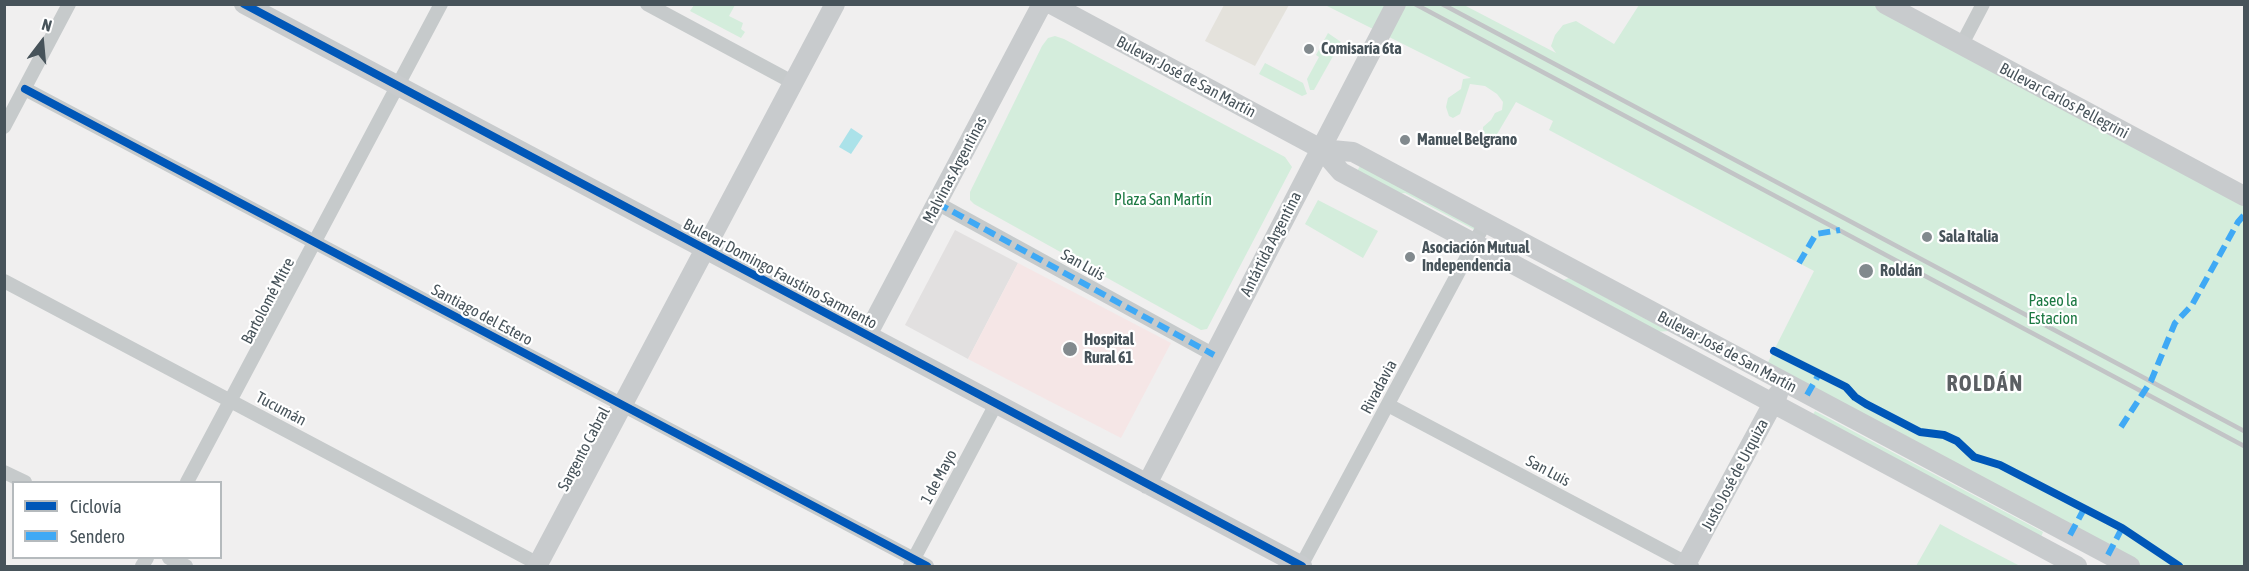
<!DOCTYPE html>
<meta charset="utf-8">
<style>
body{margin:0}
#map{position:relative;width:2249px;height:571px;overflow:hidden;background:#f0efef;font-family:"Asap Condensed",sans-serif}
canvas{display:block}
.frame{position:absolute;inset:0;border:6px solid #47535a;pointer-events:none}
.legend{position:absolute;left:12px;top:481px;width:210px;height:78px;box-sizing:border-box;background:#fff;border:2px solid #b5babd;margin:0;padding:8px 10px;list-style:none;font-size:18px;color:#47535a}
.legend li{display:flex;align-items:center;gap:12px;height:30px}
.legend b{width:30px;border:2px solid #b5babd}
.north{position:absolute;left:12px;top:12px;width:60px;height:60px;-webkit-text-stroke:4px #fff;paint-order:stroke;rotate:16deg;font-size:16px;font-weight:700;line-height:24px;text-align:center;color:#47535a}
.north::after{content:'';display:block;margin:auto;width:21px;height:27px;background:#47535a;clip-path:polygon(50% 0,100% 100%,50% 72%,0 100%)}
</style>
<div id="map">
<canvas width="2249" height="571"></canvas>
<div class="frame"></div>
<ul class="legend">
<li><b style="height:8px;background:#0057b8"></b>Ciclovía</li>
<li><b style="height:8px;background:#3fa9f5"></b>Sendero</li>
</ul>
<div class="north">N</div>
</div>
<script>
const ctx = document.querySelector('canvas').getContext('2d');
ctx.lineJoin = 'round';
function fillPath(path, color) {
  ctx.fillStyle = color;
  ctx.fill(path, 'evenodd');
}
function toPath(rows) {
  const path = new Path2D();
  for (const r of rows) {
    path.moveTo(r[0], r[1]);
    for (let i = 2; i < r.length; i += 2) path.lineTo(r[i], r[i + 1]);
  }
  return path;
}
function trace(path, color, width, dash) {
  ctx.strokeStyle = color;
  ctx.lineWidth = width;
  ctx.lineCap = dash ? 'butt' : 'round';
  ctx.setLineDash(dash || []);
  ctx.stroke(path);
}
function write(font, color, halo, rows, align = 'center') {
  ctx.font = font + ' "Asap Condensed",sans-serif';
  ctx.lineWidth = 4.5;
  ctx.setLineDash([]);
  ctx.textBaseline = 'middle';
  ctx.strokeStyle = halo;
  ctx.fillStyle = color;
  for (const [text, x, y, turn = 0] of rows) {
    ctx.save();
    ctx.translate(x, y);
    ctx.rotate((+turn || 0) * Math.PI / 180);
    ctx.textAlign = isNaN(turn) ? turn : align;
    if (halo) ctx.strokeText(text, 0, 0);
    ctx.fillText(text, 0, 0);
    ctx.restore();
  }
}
fillPath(toPath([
 [1224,5,1289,5,1255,66,1205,41]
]), '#e4e2dc');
fillPath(toPath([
 [955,230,1018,263,968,359,905,325]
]), '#e2e0e0');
fillPath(toPath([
 [1018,263,1171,343,1121,438,968,359]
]), '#f5e6e6');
fillPath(toPath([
 [694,5,735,5,729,16,743,23,741,29,745,32,741,38,690,11],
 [1325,5,1464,5,1556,53,1551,46,1555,35,1563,25,1576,21,1614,44,1639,5,1885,5,2244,196,2244,566,2130,566,1763,372,1814,271,1549,130,1553,121,1516,102,1490,146,1483,138,1483,127,1491,120,1495,113,1502,110,1503,102,1497,94,1485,86,1470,84,1460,114,1453,118,1449,116,1446,107,1448,98,1461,89,1463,79,1471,78],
 [1328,33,1341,42,1314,90,1310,90,1307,79,1319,57,1316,55],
 [1055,36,1064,39,1285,157,1292,167,1207,329,1201,330,974,204,970,200,970,192,1042,46,1048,38],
 [1265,63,1303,83,1307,94,1302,96,1259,74],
 [1360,166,1476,228,1475,230,1405,193,1395,194,1356,173],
 [1318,200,1378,231,1363,258,1305,224],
 [1569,278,1669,331,1653,332,1559,282],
 [1815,411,2043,532,2041,537,1812,416],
 [1940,524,1964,537,2020,566,1916,566]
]), '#d4eddc');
fillPath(toPath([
 [851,128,863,136,851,154,839,147]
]), '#abe2e9');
trace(toPath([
 [647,4,794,83],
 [1961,46,1983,4],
 [25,89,927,566],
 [4,127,69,4],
 [937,203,1214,355],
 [4,281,542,566],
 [1388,405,1692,566],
 [4,472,25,482],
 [187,482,441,4],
 [169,558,186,566],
 [142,566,147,558],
 [910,566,996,404],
 [1301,566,1485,223]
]), '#c6cacb', 14);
trace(toPath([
 [244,4,1302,566],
 [1051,4,1321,149,1341,172,2077,566],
 [1885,4,2244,196],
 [1321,149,1353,152,2130,566],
 [867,335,1042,4],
 [1147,484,1396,4],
 [537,566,835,4],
 [1685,566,1778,394]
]), '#c8cbcd', 20);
trace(toPath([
 [1415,4,2244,446],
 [1442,4,2244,431]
]), '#c2c4c6', 4.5);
trace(toPath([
 [937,203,1214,355],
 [1799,263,1816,234,1840,230],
 [1807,395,1819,374],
 [2121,427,2151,381,2175,323,2192,305,2238,222,2244,215],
 [2070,535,2084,509],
 [2108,555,2122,528]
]), '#3fa9f5', 6, [12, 6]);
trace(toPath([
 [244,4,1302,566],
 [25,89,927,566],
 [1774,351,1846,387,1855,397,1866,404,1920,432,1944,435,1957,441,1974,457,2000,465,2122,528,2179,566]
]), '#0057b8', 8);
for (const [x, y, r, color] of [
 [1309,49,6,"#828a8e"],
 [1405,140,6,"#828a8e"],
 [1927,237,6,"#828a8e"],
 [1410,257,6,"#828a8e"],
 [1866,271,8,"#828a8e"],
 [1070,349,8,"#828a8e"]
]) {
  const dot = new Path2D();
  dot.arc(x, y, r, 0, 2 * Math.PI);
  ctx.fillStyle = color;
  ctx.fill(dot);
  trace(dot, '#fff', 2);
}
write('bold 16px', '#47535a', '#fff', [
 ["Comisaría 6ta",1321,49],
 ["Manuel Belgrano",1417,140],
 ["Sala Italia",1939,237],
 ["Asociación Mutual",1422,248],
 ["Independencia",1422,266],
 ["Roldán",1880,271],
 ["Hospital",1084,340],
 ["Rural 61",1084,358]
], 'left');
write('16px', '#47535a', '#fff', [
 ["Bulevar José de San Martín",1186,77,28],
 ["Bulevar Carlos Pellegrini",2064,101,28],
 ["Malvinas Argentinas",955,170,-62],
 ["Antártida Argentina",1271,244,-63],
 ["San Luis",1083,265,29],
 ["Bulevar Domingo Faustino Sarmiento",780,274,28],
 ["Bartolomé Mitre",268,301,-62],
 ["Santiago del Estero",482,315,28],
 ["Bulevar José de San Martín",1727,352,28],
 ["Rivadavia",1379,387,-62],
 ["Tucumán",281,409,28],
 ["Sargento Cabral",584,449,-62],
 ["San Luis",1548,471,28],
 ["Justo José de Urquiza",1735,475,-62],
 ["1 de Mayo",939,477,-62]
]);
write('16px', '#1b7842', '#fff', [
 ["Plaza San Martín",1163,200],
 ["Paseo la",2053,301],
 ["Estacion",2053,319]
]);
ctx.letterSpacing = '1.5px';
write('bold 22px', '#5b5f63', '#fff', [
 ["ROLDÁN",1985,384]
]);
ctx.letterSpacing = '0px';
</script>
